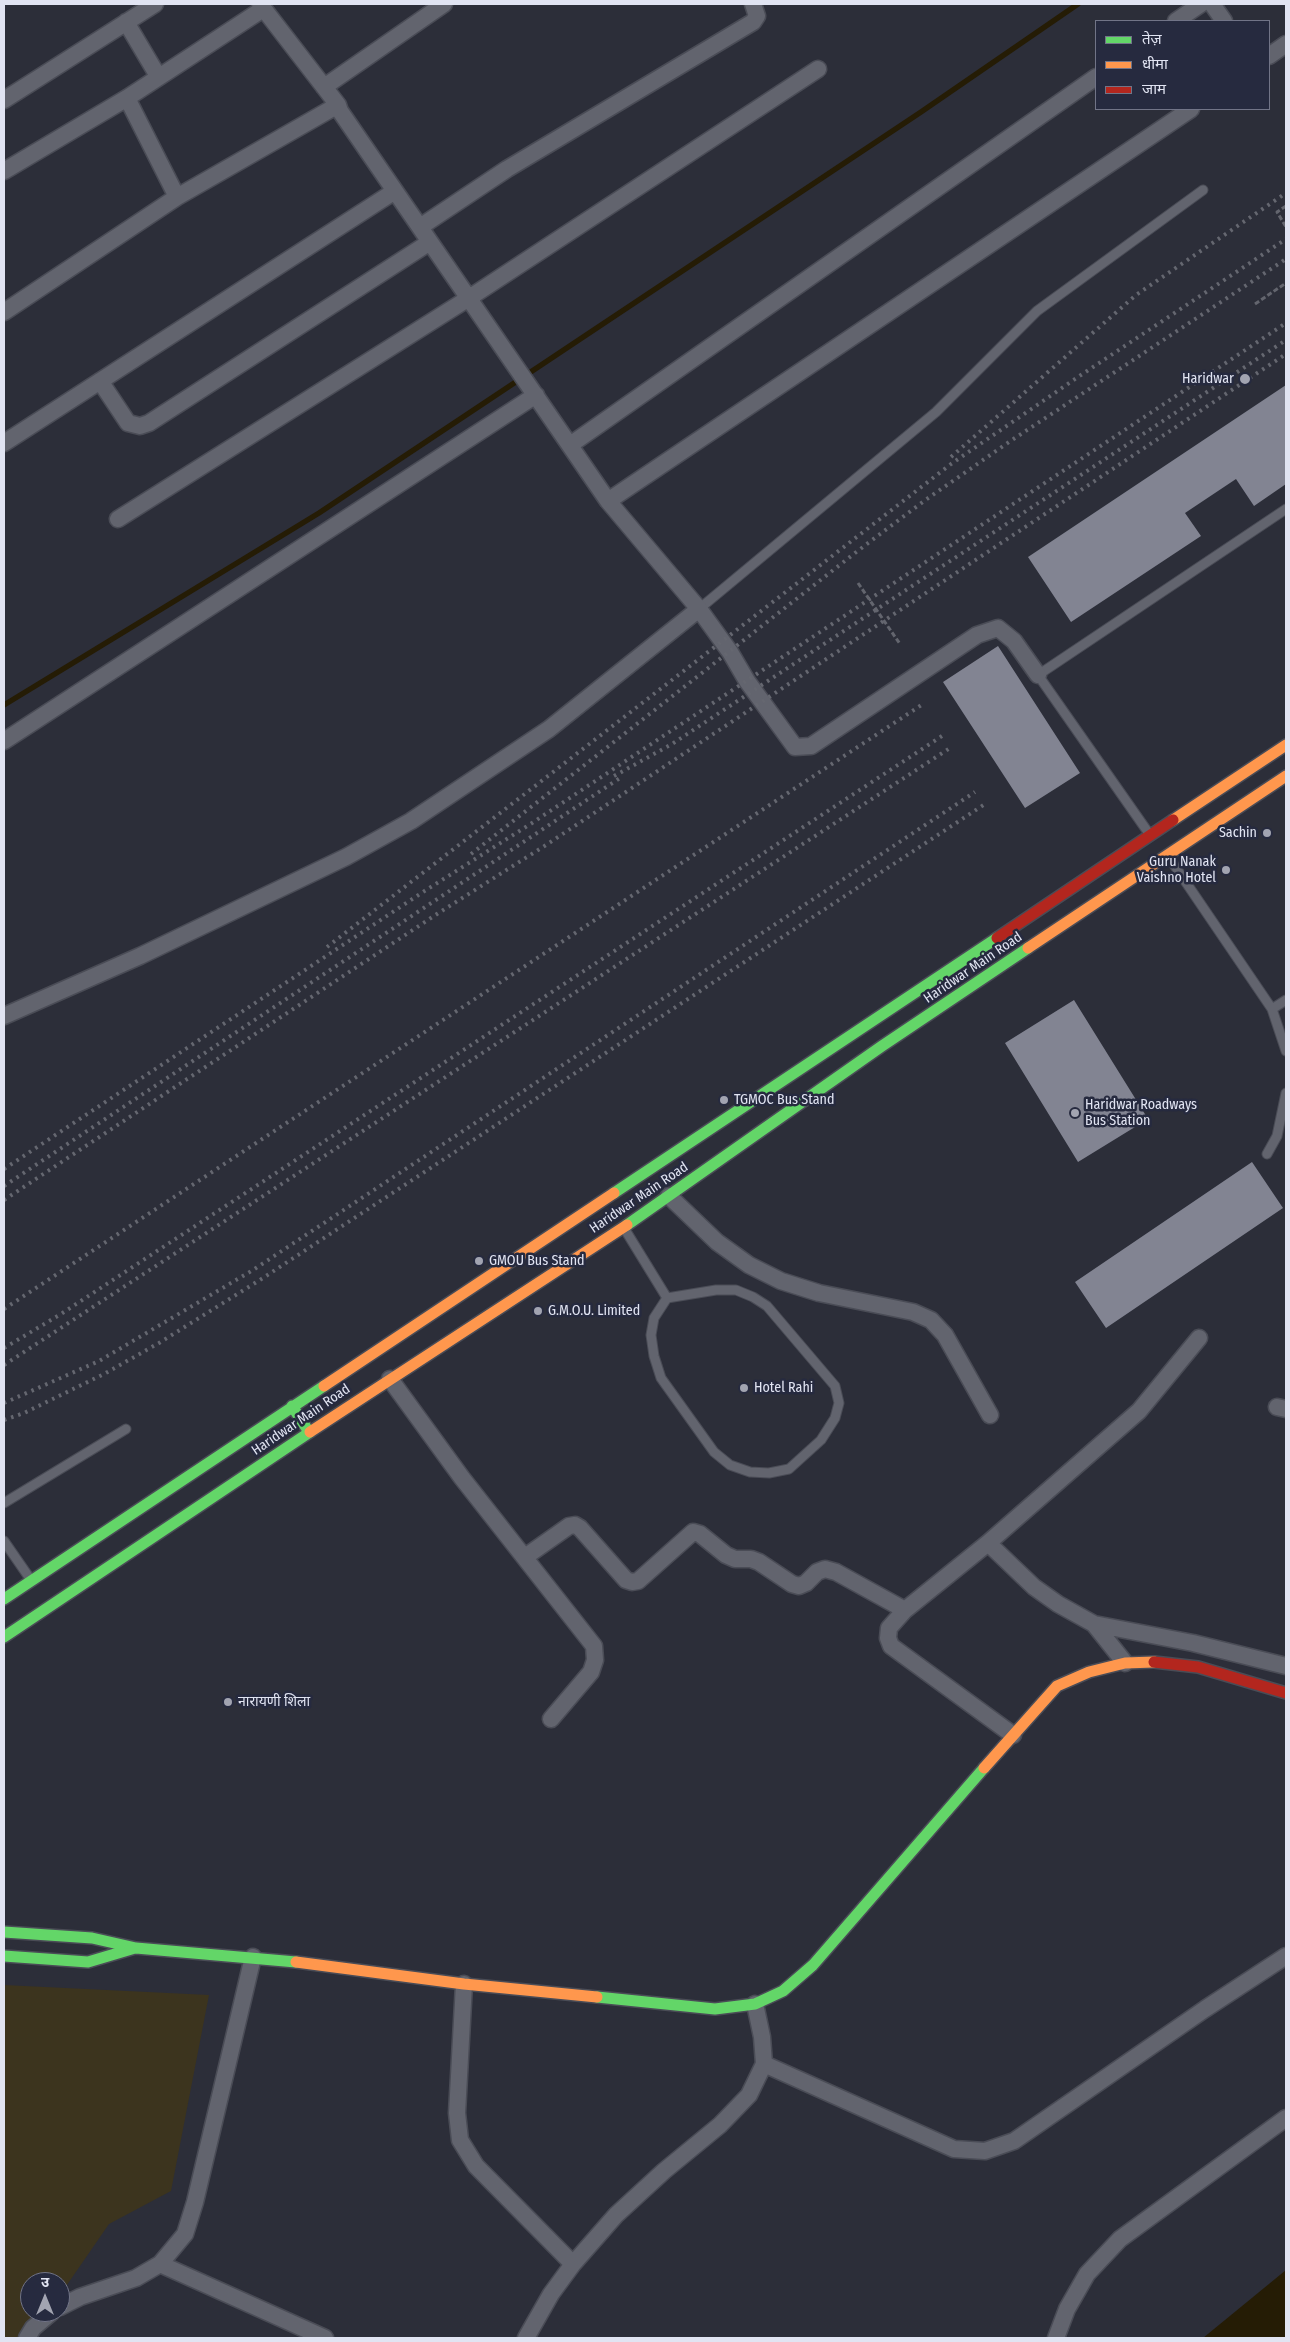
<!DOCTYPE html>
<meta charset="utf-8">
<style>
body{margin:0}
#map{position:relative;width:1290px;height:2342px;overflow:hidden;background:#2c2e39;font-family:"Fira Sans Condensed","Noto Sans Devanagari",sans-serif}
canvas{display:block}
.frame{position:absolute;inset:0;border:5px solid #e1e4f2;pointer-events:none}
.legend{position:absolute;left:1095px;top:20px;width:175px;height:90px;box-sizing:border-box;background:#262a3f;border:1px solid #717487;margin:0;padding:6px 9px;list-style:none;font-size:15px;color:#e1e4f2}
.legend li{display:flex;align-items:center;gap:10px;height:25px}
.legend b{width:25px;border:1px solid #717487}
.north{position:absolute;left:20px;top:2272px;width:50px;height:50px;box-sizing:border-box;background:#262a3f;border:1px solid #717487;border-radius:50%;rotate:0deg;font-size:14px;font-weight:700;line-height:20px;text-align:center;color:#e1e4f2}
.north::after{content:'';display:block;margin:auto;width:18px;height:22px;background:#a2a4b1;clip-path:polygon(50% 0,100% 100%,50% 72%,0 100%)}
</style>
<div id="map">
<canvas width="1290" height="2342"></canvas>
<div class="frame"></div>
<ul class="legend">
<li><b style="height:6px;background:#63d668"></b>तेज़</li>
<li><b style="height:6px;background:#ff974d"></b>धीमा</li>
<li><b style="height:6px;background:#b3261e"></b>जाम</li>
</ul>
<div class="north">उ</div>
</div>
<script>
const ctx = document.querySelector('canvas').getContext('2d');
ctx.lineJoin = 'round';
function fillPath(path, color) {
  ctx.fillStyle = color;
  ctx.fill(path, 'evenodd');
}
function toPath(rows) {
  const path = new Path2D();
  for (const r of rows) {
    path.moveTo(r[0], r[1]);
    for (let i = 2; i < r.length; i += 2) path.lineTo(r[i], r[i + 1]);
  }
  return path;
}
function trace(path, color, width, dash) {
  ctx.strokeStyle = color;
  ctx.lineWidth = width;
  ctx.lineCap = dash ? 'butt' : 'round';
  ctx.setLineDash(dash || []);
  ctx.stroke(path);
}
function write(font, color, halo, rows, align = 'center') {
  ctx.font = font + ' "Fira Sans Condensed","Noto Sans Devanagari",sans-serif';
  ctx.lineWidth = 5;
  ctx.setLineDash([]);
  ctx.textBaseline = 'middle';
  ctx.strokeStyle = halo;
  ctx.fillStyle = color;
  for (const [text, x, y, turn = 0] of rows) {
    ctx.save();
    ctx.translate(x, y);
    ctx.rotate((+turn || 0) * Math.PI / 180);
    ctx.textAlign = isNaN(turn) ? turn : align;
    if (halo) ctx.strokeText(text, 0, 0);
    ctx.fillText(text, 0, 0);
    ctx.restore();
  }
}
fillPath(toPath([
 [4,1985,209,1995,171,2191,109,2224,60,2295,60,2282,30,2282,30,2312,48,2312,30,2338,4,2338]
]), '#3c341e');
fillPath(toPath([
 [1286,2270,1286,2338,1203,2338]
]), '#251c05');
trace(toPath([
 [4,705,319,513,921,112,1078,4]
]), '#251c05', 5.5);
fillPath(toPath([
 [1286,385,1286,484,1254,506,1236,479,1185,513,1201,536,1071,622,1028,557],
 [998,646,1080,773,1025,808,943,682],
 [1074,1000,1148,1119,1078,1162,1005,1043],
 [1252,1162,1283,1208,1106,1328,1075,1282]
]), '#828492');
const lane = toPath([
 [699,609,936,412,1037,311,1203,190],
 [1150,835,1038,675,1286,509],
 [1168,856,1272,1009,1286,1051],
 [1272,1009,1286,1000],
 [1267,1154,1277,1136,1286,1093],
 [624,1228,667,1298,654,1318,651,1335,654,1356,661,1378,714,1452,730,1465,750,1472,769,1473,789,1469,821,1440,835,1418,839,1403,835,1386,767,1306,753,1297,736,1290,716,1290,667,1298],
 [4,1503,126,1429],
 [4,1541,31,1580]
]);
const street = toPath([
 [260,4,338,105,340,111,608,501,699,609,730,652,747,681,795,747,811,746,977,635,998,628,1014,641,1038,675],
 [1212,4,1224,21],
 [1176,21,1201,4],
 [126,22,158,76],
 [1269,56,1286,44],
 [324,87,444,4],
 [127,98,177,197],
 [4,100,155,4],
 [4,171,127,98,263,9],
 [420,227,507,169,753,22,757,16,753,4],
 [4,312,177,197,338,105],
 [100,381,128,423,140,426,149,423,430,242],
 [4,443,395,191],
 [570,445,1096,77],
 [608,501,1191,109],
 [118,519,469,298,818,69],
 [4,741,536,395],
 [4,1016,140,956,346,857,411,821,549,729,699,609],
 [669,1196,717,1242,749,1265,781,1281,819,1293,913,1312,931,1320,945,1335,990,1415],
 [390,1379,462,1478,594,1646,595,1660,591,1672,551,1719],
 [1277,1407,1286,1409],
 [988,1543,1034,1587,1058,1604,1094,1624,1193,1643,1286,1666],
 [525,1557,569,1526,575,1525,580,1528,626,1580,632,1582,638,1581,693,1532,700,1534,726,1555,735,1559,751,1559,759,1562,792,1584,799,1586,806,1583,817,1572,825,1569,836,1572,905,1610],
 [1094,1624,1125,1663],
 [1013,1735,891,1646,888,1638,889,1628,905,1610,988,1543,1139,1411,1199,1338],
 [464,1984,457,2113,460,2140,476,2166,573,2264],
 [764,2064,954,2149,985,2151,1014,2141,1205,2009,1286,1956],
 [160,2264,325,2338],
 [60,2307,80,2297,136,2278,160,2264,185,2234,195,2202,253,1957],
 [27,2338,33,2328,52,2312],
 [526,2338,551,2294,573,2264,616,2215,664,2171,720,2125,749,2095,764,2064,762,2037,755,2004],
 [1056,2338,1067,2309,1087,2274,1120,2239,1286,2118]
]);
const fast = toPath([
 [614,1193,997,938],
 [627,1225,882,1046,1028,948],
 [292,1406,309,1432],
 [4,1599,324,1386],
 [4,1637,310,1432],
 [4,1932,92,1938,136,1948,296,1962],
 [4,1956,88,1962,135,1948],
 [597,1997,715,2009,755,2004,783,1991,813,1965,984,1768]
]);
const slow = toPath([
 [1173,820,1286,745],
 [1028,948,1286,776],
 [324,1386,614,1193],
 [310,1432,627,1225],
 [984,1768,1057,1686,1089,1672,1125,1663,1154,1662],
 [296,1962,464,1984,597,1997]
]);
const jam = toPath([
 [997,938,1173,820],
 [1154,1662,1198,1667,1286,1693]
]);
trace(lane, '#4a4c56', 11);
trace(street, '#4a4c56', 19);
trace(fast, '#4a4c56', 14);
trace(slow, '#4a4c56', 14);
trace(jam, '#4a4c56', 14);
trace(toPath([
 [1286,206,1277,212,1286,227],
 [1255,304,1286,283]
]), '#63656e', 3, [5, 2.5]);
trace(lane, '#62646e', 9);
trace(street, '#62646e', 16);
trace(fast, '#63d668', 11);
trace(slow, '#ff974d', 11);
trace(jam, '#b3261e', 11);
trace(toPath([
 [951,457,1136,295,1286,193],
 [614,776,672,744,1286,340],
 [471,854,855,553,924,501,1009,442,1286,259],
 [327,947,951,464,1078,377,1286,239],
 [4,1169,423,892,532,823,1286,323],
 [4,1186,623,776],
 [4,1200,437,914,546,845,1286,354],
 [4,1309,923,704],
 [4,1348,61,1314,942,736],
 [4,1365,950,748],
 [4,1403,99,1361,253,1270,975,792],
 [4,1420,24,1413,104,1374,159,1343,263,1278,985,804]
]), '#656770', 4, [2.5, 5]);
trace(toPath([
 [858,583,900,644]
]), '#63656e', 3, [5, 2.5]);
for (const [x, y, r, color] of [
 [1245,379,6,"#a2a4b1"],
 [1267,833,5,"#a2a4b1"],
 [1226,870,5,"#a2a4b1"],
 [724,1100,5,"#a2a4b1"],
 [1075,1113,5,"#a2a4b1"],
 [479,1261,5,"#a2a4b1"],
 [538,1311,5,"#a2a4b1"],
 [744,1388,5,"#a2a4b1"],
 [228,1702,5,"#a2a4b1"]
]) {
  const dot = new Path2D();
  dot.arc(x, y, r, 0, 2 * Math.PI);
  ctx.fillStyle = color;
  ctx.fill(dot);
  trace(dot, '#262a3f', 2);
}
write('14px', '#e1e4f2', '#262a3f', [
 ["Haridwar",1234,379,"right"],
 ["Sachin",1257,833,"right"],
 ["Guru Nanak",1216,862,"right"],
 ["Vaishno Hotel",1216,878,"right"],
 ["TGMOC Bus Stand",734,1100],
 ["Haridwar Roadways",1085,1105],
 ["Bus Station",1085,1121],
 ["GMOU Bus Stand",489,1261],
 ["G.M.O.U. Limited",548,1311],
 ["Hotel Rahi",754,1388],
 ["नारायणी शिला",238,1702]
], 'left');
write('14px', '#e1e4f2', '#262a3f', [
 ["Haridwar Main Road",973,968,-34],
 ["Haridwar Main Road",639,1198,-34],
 ["Haridwar Main Road",301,1420,-34]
]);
</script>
